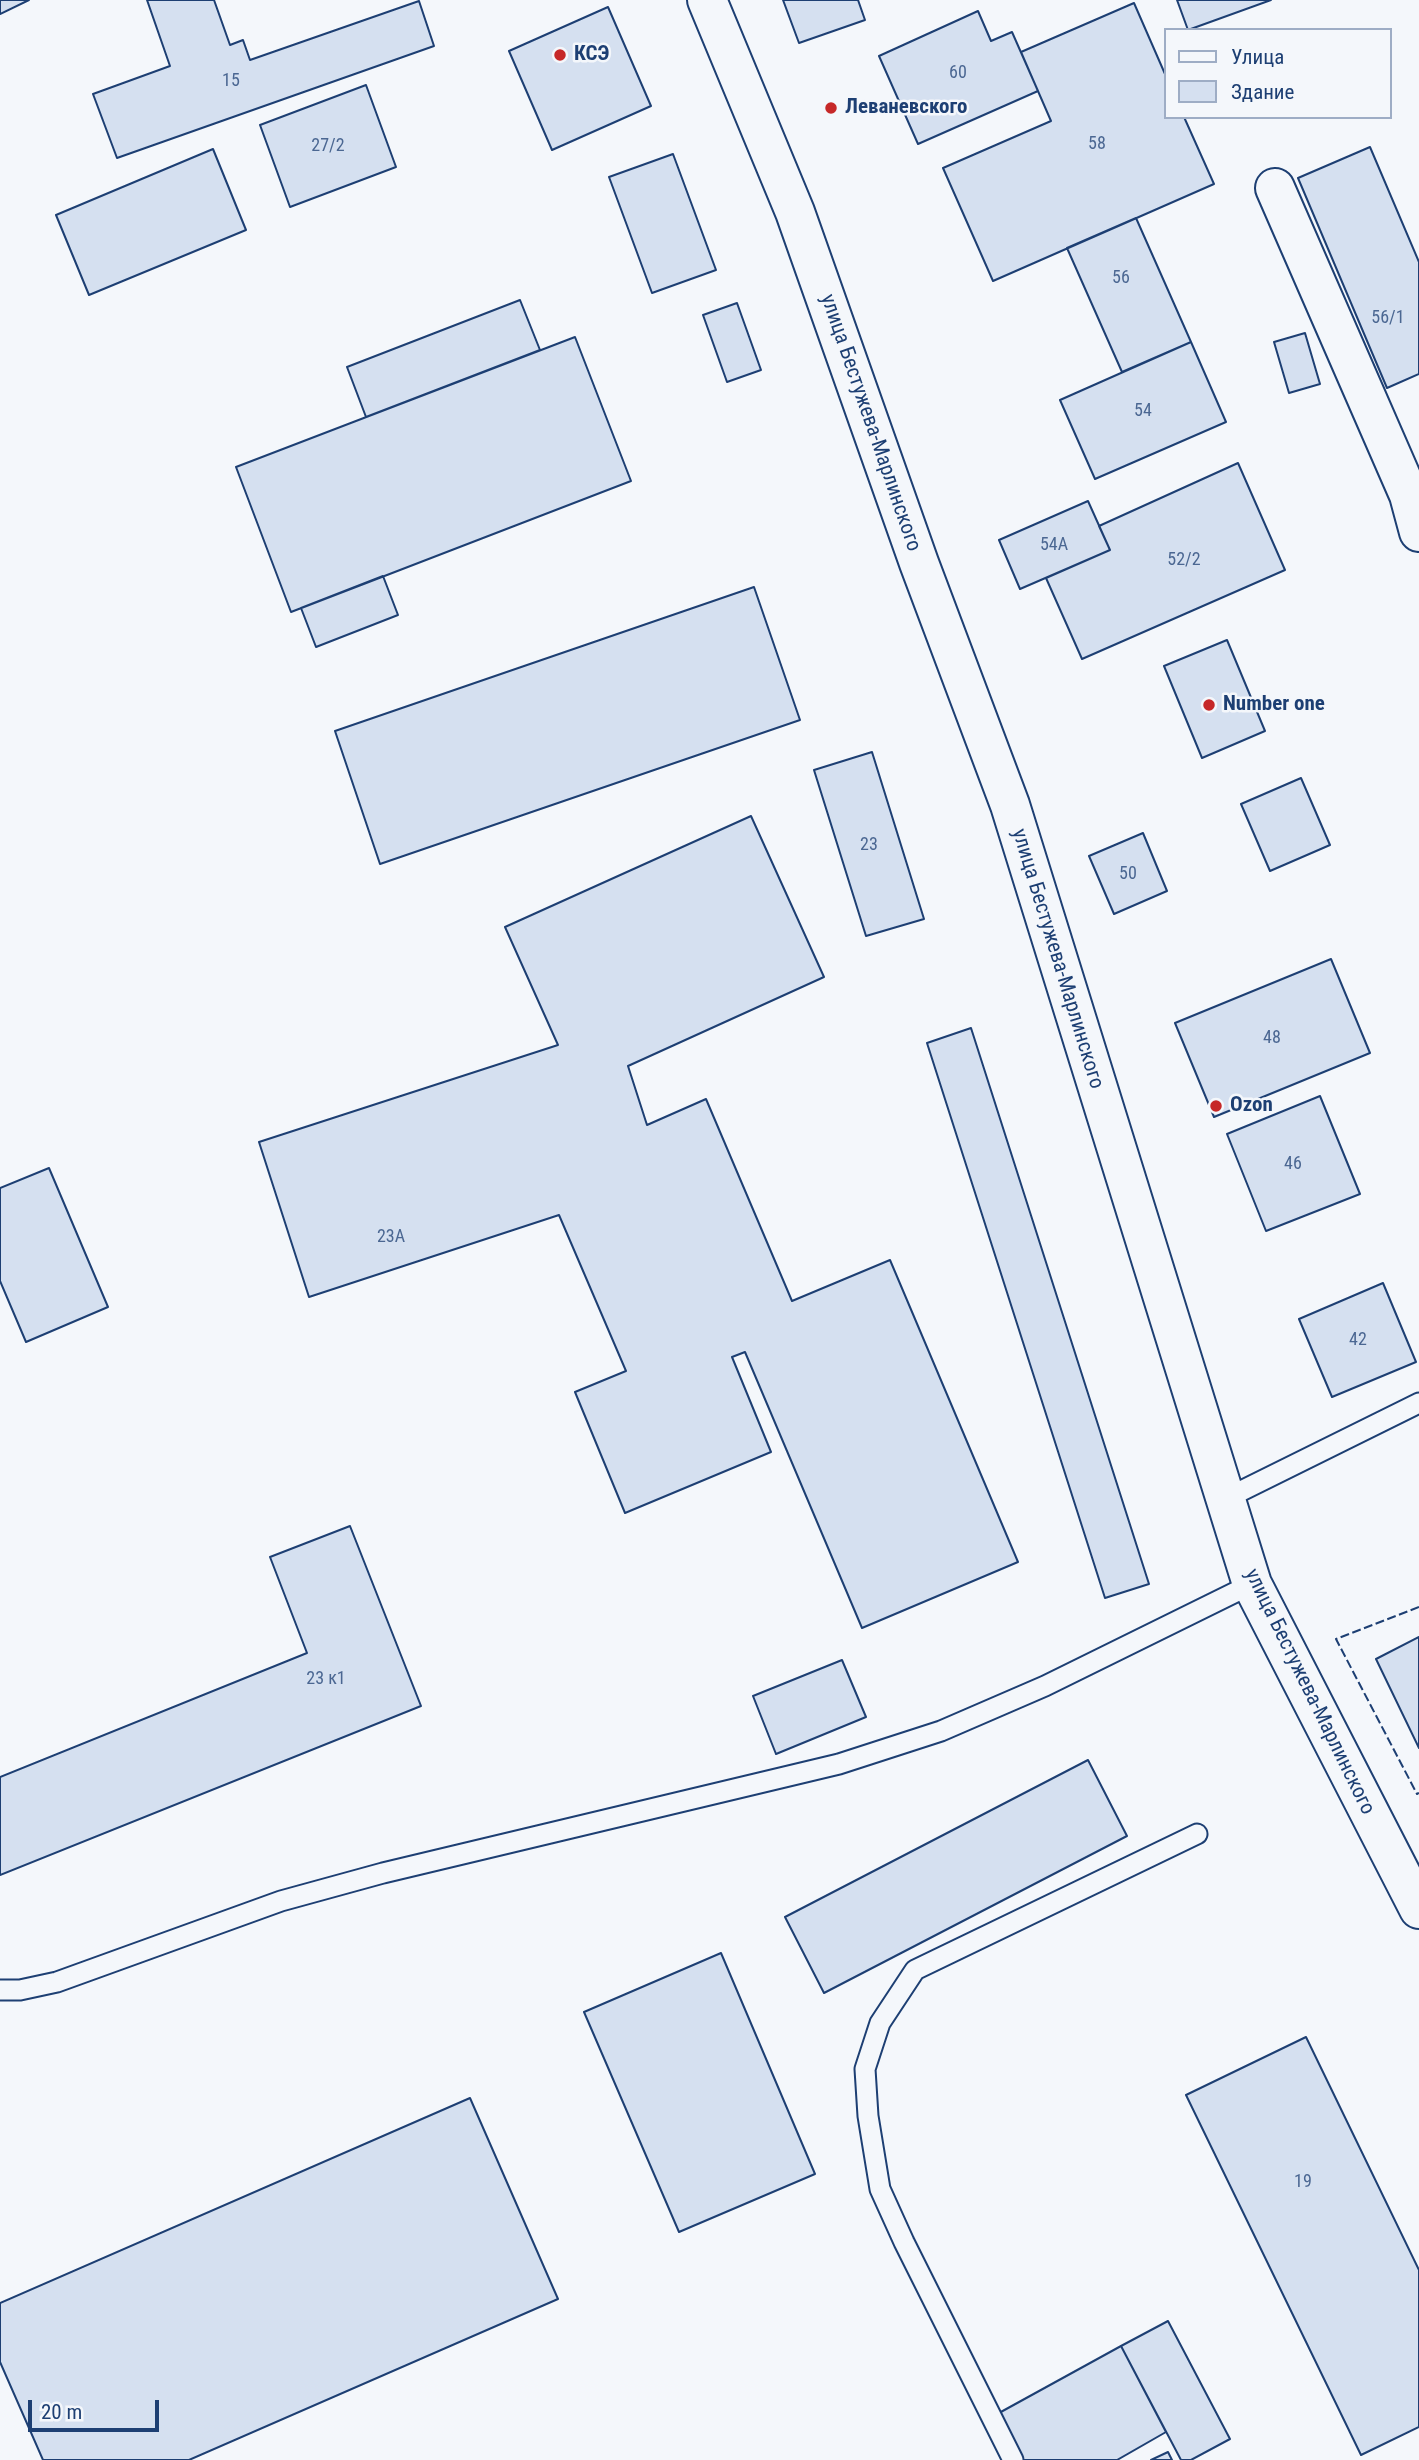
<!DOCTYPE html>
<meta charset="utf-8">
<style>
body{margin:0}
#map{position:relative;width:1419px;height:2460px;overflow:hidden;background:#f4f7fb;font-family:"Roboto Condensed",sans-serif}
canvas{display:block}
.legend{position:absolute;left:1164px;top:28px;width:228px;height:91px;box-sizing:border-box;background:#f4f7fb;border:2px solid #9eadc5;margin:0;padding:9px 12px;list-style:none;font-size:21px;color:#1d3f73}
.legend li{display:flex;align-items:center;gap:14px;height:35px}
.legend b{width:35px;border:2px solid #9eadc5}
.scale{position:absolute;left:28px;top:2400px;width:131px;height:32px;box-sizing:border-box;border:4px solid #1d3f73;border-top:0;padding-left:9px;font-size:21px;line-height:24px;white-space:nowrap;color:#1d3f73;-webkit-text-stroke:5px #f4f7fb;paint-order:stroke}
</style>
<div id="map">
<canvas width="1419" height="2460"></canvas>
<ul class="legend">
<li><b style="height:9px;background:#f4f7fb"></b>Улица</li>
<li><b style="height:19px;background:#d5e0f0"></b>Здание</li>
</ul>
<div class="scale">20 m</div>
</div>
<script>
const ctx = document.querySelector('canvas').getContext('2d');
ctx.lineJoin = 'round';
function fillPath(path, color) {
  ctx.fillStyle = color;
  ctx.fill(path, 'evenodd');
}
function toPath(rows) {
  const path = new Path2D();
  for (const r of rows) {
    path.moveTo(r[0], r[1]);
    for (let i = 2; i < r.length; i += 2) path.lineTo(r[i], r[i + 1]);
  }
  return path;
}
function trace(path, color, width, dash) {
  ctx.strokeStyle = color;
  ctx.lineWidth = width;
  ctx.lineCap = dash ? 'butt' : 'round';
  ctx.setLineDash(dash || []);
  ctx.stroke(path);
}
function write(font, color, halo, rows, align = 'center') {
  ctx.font = font + ' "Roboto Condensed",sans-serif';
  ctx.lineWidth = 5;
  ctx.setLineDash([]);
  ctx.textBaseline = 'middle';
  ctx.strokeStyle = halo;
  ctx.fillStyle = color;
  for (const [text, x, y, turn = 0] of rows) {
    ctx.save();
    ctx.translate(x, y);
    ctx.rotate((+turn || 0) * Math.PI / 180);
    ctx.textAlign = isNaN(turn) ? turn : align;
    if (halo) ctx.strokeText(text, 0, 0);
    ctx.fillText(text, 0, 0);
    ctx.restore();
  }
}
const building = toPath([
 [0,0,29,0,0,14,0,0],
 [147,0,214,0,230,45,243,40,250,60,419,1,434,46,117,158,93,94,170,66,147,0],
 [783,0,858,0,865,20,799,43,783,0],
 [1177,0,1271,0,1188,30,1177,0],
 [1134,3,1165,74,1165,117,1184,117,1214,184,993,281,943,168,1051,121,1021,52,1134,3],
 [608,7,651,106,552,150,509,51,608,7],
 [978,11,991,41,1012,32,1038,91,918,144,879,56,978,11],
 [366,85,396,167,290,207,260,125,366,85],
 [1370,147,1419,262,1419,374,1387,388,1298,178,1370,147],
 [213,149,246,230,89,295,56,215,213,149],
 [673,154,716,270,652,293,609,177,673,154],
 [1136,218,1191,342,1122,372,1067,248,1136,218],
 [520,300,540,350,366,417,347,367,520,300],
 [737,303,761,370,727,382,703,315,737,303],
 [1305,333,1320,384,1289,393,1274,342,1305,333],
 [575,337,631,481,291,612,236,467,575,337],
 [1191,342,1226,422,1095,479,1060,400,1191,342],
 [1238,463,1285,570,1082,659,1046,578,1110,550,1099,526,1238,463],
 [1088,501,1110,550,1020,589,999,540,1088,501],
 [383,576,398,615,316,647,301,608,383,576],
 [754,587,800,720,380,864,335,731,754,587],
 [1227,640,1265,731,1202,758,1164,666,1227,640],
 [872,752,924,919,866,936,814,770,872,752],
 [1301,778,1330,845,1270,871,1241,804,1301,778],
 [751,816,824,977,628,1066,647,1125,706,1099,792,1301,890,1260,1018,1562,862,1628,745,1352,732,1357,771,1452,625,1513,575,1392,626,1371,559,1215,309,1297,259,1142,558,1045,505,927,751,816],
 [1143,833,1167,891,1114,914,1089,856,1143,833],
 [1331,959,1370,1053,1214,1117,1175,1023,1331,959],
 [971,1028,1149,1584,1105,1598,927,1043,971,1028],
 [1320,1096,1360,1194,1266,1231,1227,1134,1320,1096],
 [49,1168,108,1307,26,1342,0,1281,0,1188,49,1168],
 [1383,1283,1416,1362,1332,1397,1299,1319,1383,1283],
 [350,1526,421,1706,0,1875,0,1777,307,1653,270,1557,350,1526],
 [1419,1637,1419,1748,1376,1659,1419,1637],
 [842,1660,866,1717,776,1754,753,1696,842,1660],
 [1088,1760,1127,1836,824,1993,785,1917,1088,1760],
 [721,1953,815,2174,679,2232,584,2012,721,1953],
 [1306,2037,1419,2270,1419,2427,1361,2455,1186,2095,1306,2037],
 [470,2098,558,2299,189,2460,43,2460,0,2362,0,2303,470,2098],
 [1168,2321,1230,2439,1191,2460,1181,2460,1121,2346,1168,2321],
 [1121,2346,1166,2432,1117,2460,1023,2460,999,2413,1121,2346],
 [1168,2452,1172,2460,1151,2460,1168,2452]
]);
fillPath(building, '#d5e0f0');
trace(building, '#1d3f73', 2);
const lane = toPath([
 [1225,1499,1419,1403],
 [0,1990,20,1990,57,1982,281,1901,383,1873,839,1764,941,1731,1045,1686,1252,1584],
 [1013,2460,904,2242,880,2189,868,2116,865,2069,880,2023,915,1970,1197,1834]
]);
const street = toPath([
 [707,0,795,212,919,563,1010,805,1252,1584,1419,1909],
 [1275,188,1409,495,1419,532]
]);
trace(lane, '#1d3f73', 23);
trace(street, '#1d3f73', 42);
trace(lane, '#f4f7fb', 19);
trace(street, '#f4f7fb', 38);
trace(toPath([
 [1419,1607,1336,1639,1417,1794,1419,1793]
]), '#1d3f73', 2, [9, 3.5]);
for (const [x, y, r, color] of [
 [560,55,7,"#c62828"],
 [831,108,7,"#c62828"],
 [1209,705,7,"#c62828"],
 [1216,1106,7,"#c62828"]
]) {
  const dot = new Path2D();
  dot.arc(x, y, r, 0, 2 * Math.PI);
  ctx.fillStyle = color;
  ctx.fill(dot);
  trace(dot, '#f4f7fb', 2.5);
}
write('18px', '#4b6792', null, [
 ["60",958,73],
 ["15",231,81],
 ["58",1097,144],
 ["27/2",328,146],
 ["56",1121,278],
 ["56/1",1388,318],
 ["54",1143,411],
 ["54А",1054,545],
 ["52/2",1184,560],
 ["23",869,845],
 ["50",1128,874],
 ["48",1272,1038],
 ["46",1293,1164],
 ["23А",391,1237],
 ["42",1358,1340],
 ["23 к1",326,1679],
 ["19",1303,2182]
]);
write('bold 21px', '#1d3f73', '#f4f7fb', [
 ["КСЭ",574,55],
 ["Леваневского",845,108],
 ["Number one",1223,705],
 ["Ozon",1230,1106]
], 'left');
write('21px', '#1d3f73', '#f4f7fb', [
 ["улица Бестужева-Марлинского",870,423,71],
 ["улица Бестужева-Марлинского",1057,959,73],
 ["улица Бестужева-Марлинского",1309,1692,64]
]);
</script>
